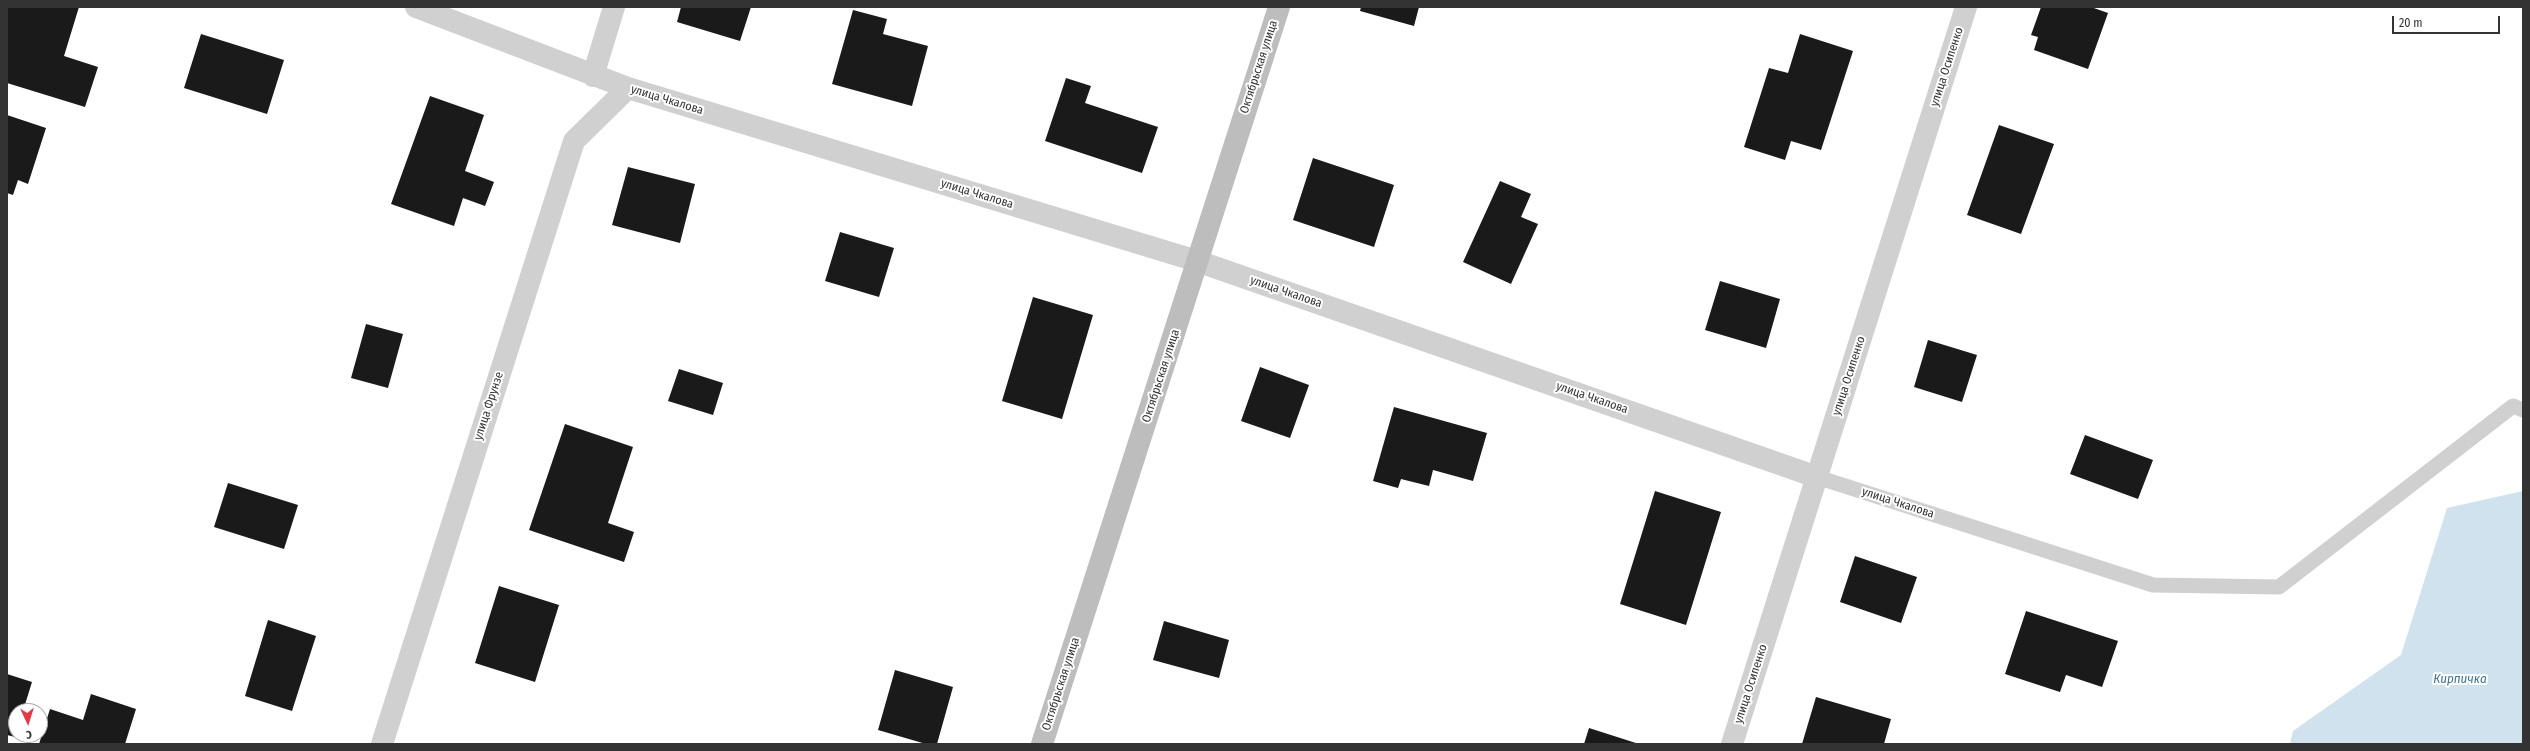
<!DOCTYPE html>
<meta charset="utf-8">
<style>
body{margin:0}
#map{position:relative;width:2530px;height:751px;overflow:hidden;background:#fff;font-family:"Fira Sans Condensed",sans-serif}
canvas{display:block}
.frame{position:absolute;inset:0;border:8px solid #333;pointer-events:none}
.north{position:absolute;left:8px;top:703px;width:40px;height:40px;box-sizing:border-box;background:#fff;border:1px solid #adadad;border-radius:50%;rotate:176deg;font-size:11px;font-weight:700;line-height:16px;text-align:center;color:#333}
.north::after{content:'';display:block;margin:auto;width:14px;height:18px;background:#e63946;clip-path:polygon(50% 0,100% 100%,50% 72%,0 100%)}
.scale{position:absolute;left:2392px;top:16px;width:108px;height:18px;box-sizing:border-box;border:2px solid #333;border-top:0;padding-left:5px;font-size:12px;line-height:14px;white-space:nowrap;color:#333;-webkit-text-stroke:3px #fff;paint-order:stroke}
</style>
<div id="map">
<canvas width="2530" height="751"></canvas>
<div class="frame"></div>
<div class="north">С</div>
<div class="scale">20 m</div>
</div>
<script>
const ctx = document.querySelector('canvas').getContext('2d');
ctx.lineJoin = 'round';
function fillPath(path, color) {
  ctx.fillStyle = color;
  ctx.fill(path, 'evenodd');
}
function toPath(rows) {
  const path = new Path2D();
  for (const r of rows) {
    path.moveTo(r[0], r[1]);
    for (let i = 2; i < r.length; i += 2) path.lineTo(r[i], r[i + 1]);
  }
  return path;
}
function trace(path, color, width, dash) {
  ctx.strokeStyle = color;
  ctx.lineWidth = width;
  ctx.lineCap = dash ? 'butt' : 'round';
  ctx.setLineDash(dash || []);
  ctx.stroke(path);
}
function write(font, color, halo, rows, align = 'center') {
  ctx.font = font + ' "Fira Sans Condensed",sans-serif';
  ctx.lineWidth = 4;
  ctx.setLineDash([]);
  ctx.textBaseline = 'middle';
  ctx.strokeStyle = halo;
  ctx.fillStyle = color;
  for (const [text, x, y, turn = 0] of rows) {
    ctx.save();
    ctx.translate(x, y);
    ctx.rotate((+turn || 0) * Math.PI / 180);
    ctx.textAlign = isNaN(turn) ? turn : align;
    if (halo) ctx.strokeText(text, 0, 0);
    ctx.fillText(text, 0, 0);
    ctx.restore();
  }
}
fillPath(toPath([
 [2523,491,2523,744,2290,744,2293,731,2401,655,2447,508]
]), '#cfe2ee');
fillPath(toPath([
 [7,7,79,7,64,56,98,67,85,107,7,83],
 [681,7,751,7,740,41,677,22],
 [1361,7,1419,7,1414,26,1360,11],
 [2041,7,2091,7,2108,13,2088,69,2034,50,2038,37,2031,35],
 [853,10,887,19,883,34,928,46,912,106,832,84],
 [201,34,284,60,267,114,184,88],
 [1800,34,1853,51,1821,150,1791,141,1785,160,1744,147,1769,68,1788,73],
 [1066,78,1091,86,1085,103,1158,127,1142,173,1045,141],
 [430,96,484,115,465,171,494,182,485,206,463,198,454,226,391,204],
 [7,115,46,128,28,184,18,180,13,195,7,193],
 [1999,125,2054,144,2021,234,1967,215],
 [1313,158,1394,185,1374,247,1293,220],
 [628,167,695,184,680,243,612,225],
 [1500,181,1531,194,1521,217,1538,224,1511,284,1463,262],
 [840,232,894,248,879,297,825,281],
 [1720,281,1780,299,1766,348,1705,330],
 [1033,297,1093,315,1062,419,1002,401],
 [366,324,403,334,388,388,351,378],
 [1928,340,1977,355,1962,402,1914,387],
 [1260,367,1309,385,1290,438,1241,421],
 [679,369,723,383,713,415,668,401],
 [1394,407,1487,433,1473,481,1433,470,1429,486,1401,479,1398,488,1373,481],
 [565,424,633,447,608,523,634,532,624,562,529,530],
 [2085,435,2153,460,2138,499,2070,474],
 [228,483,298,505,284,549,214,527],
 [1655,491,1721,512,1686,625,1620,604],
 [1855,556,1917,577,1901,623,1840,602],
 [499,586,559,605,535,682,475,663],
 [2026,611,2118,641,2102,687,2066,675,2060,692,2005,674],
 [268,620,316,636,292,711,245,696],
 [1164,621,1229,640,1219,678,1153,660],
 [895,670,953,687,937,744,926,744,878,730],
 [7,674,32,682,23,711,16,711,15,737,7,735],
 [91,694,136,709,125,744,39,744,50,709,83,720],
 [1816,697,1891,719,1884,744,1802,744],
 [1589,728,1639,744,1584,744]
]), '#1a1a1a');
trace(toPath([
 [1817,477,2153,585,2279,587,2513,406,2523,410]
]), '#d0d0d0', 15);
trace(toPath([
 [416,7,628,88,1197,261,1817,477],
 [593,76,614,7],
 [382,744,574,141,628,88],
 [1732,744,1966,7]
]), '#d0d0d0', 22);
trace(toPath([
 [1042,744,1279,7]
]), '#bdbdbd', 22);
write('12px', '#333', '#fff', [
 ["Октябрьская улица",1259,67,-72],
 ["улица Осипенко",1947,67,-72],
 ["улица Чкалова",667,100,17],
 ["улица Чкалова",977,194,17],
 ["улица Чкалова",1286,292,19],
 ["Октябрьская улица",1161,376,-72],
 ["улица Осипенко",1849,376,-72],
 ["улица Чкалова",1592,398,19],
 ["улица Фрунзе",489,406,-72],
 ["улица Чкалова",1898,503,18],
 ["Октябрьская улица",1061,684,-72],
 ["улица Осипенко",1751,684,-72]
]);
write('italic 13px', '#3f7597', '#fff', [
 ["Кирпичка",2460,679]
]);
</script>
